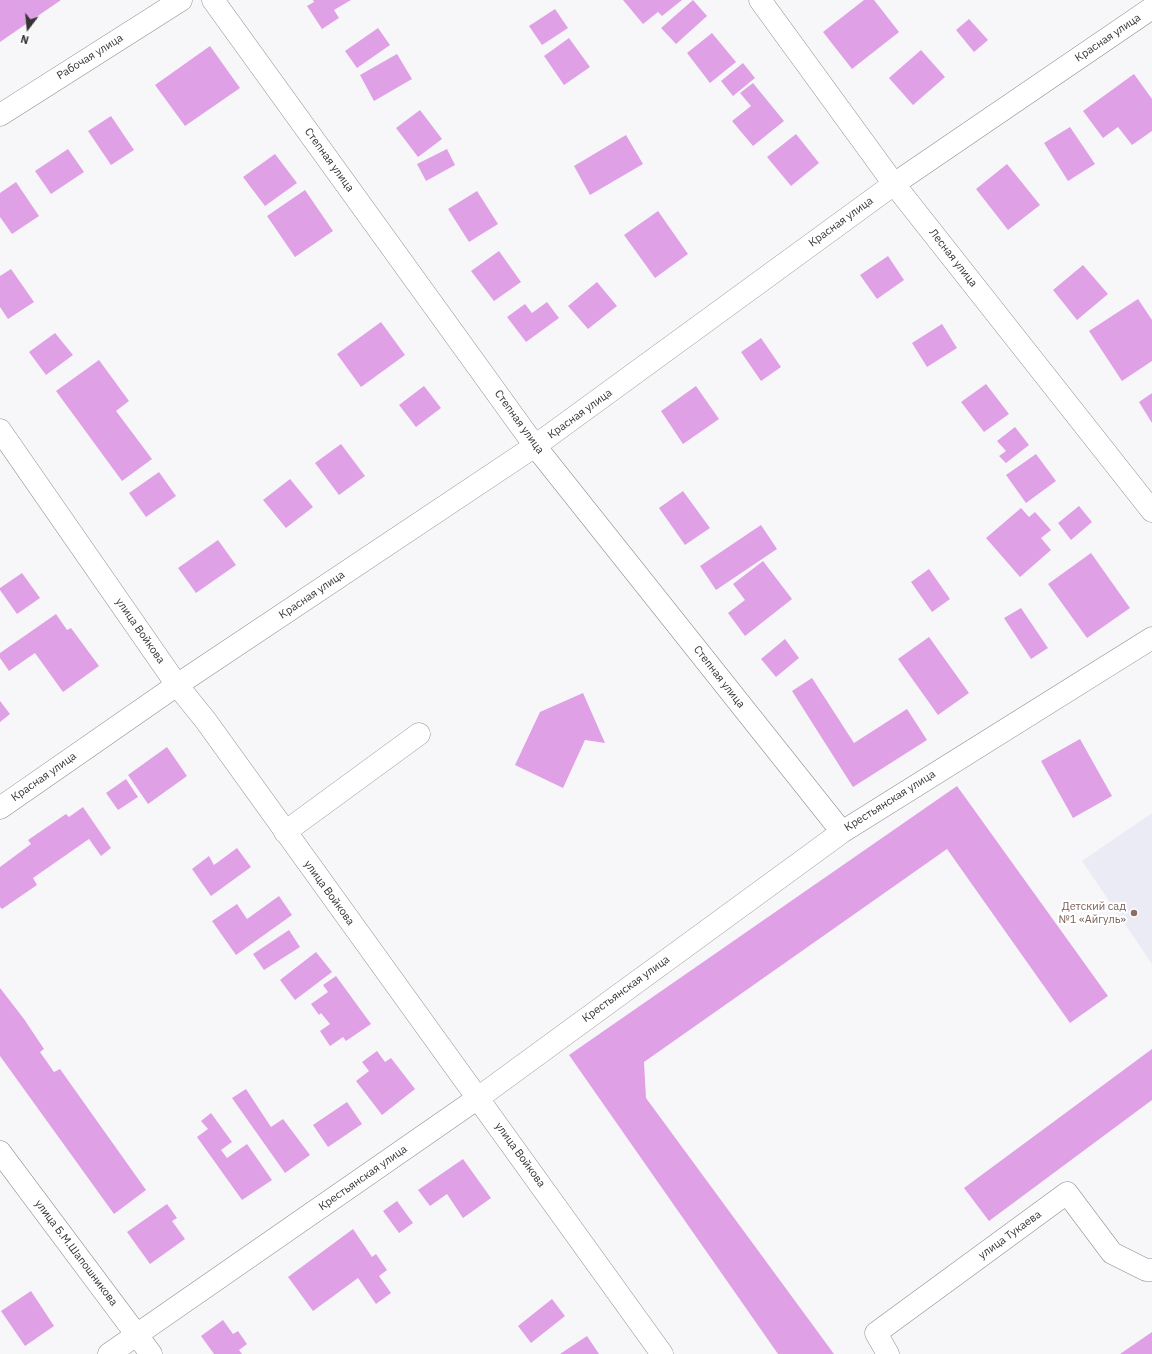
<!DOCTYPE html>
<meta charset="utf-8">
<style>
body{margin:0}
#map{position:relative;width:1152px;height:1354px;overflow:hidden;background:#f7f7f9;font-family:"IBM Plex Sans",sans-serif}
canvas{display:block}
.north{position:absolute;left:8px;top:8px;width:40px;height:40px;-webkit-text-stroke:3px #fff;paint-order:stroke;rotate:196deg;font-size:11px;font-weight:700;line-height:16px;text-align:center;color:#343434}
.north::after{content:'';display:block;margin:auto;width:14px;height:18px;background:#343434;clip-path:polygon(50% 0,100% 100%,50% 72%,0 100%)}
</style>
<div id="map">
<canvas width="1152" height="1354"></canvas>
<div class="north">N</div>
</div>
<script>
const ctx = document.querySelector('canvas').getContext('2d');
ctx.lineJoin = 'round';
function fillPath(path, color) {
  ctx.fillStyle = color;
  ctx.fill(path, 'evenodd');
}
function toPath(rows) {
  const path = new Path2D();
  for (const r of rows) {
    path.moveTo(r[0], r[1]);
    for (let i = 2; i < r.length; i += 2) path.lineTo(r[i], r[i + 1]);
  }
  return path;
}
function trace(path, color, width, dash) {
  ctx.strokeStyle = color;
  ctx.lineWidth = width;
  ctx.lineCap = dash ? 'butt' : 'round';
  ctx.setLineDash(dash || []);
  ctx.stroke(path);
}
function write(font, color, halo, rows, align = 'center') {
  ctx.font = font + ' "IBM Plex Sans",sans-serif';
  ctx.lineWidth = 4;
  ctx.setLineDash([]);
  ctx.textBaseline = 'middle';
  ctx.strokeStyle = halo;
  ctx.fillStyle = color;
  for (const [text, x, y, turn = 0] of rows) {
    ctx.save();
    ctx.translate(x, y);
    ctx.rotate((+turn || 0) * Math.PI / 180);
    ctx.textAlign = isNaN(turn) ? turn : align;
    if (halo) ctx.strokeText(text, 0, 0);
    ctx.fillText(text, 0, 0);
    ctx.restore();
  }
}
fillPath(toPath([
 [1152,813,1152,964,1082,861]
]), '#ebebf5');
fillPath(toPath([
 [0,0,61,0,0,42],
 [313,0,351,0,334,10,339,18,322,29,307,6,314,2],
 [623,0,682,0,662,16,658,12,643,24],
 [693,0,707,16,676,44,661,28],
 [864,0,874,0,899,32,852,69,823,32],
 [555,9,568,28,542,45,529,26],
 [969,19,988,40,974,52,956,30],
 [378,28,390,45,357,68,345,51],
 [712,33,736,62,710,83,687,53],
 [569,38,590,67,564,85,544,56],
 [210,46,240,88,185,126,155,85],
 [921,50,945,77,913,105,889,78],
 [397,54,412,79,374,101,360,75],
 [743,63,755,78,733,96,721,81],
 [1134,74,1152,99,1152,131,1132,145,1118,127,1103,138,1083,111],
 [753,83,784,121,753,146,732,121,751,106,740,93],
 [420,110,442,139,418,157,396,128],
 [111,116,134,150,111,165,88,131],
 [1070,127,1095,164,1068,181,1044,143],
 [796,134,819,163,791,186,767,157],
 [626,135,643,164,590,195,574,166],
 [68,149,84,172,51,194,35,171],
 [447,149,455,165,426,181,417,164],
 [275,154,297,183,265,206,243,177],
 [1007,164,1040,205,1008,230,976,189],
 [16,182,39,216,12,234,0,217,0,193],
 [305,190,333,231,295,257,267,216],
 [477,191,498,224,469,242,448,209],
 [658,211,688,254,655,278,624,235],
 [499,251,521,282,494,301,471,271],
 [888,256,904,280,877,299,860,275],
 [1083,265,1108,294,1077,320,1053,290],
 [11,269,34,302,8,319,0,307,0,276],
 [597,282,617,306,588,329,568,306],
 [1138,299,1152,320,1152,361,1122,381,1089,331],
 [547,302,559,318,526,342,507,317,525,304,532,313],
 [381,322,405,355,361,387,337,354],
 [942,324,957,348,927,367,912,343],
 [55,333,73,355,46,375,29,352],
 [761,338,781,367,761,381,741,352],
 [99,360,129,401,116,411,152,459,122,481,56,391],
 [986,384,1009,414,984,432,961,402],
 [424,386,441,408,416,427,399,405],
 [696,386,719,419,683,444,661,411],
 [1152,393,1152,423,1139,402],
 [1015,427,1029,445,1006,463,999,456,1006,451,997,441],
 [341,444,365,476,339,495,315,463],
 [1036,454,1056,481,1026,503,1006,475],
 [159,472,176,496,146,517,129,493],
 [290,479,313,507,286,528,263,500],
 [683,491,710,528,685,545,659,508],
 [1079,506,1092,522,1071,540,1058,523],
 [1021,508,1029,517,1035,512,1051,530,1041,538,1051,550,1020,577,986,538],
 [761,525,777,549,716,590,700,566],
 [218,540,236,565,196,593,178,568],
 [1091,553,1130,608,1087,638,1048,584],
 [763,561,792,599,745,636,728,613,745,600,733,584],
 [929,569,950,599,932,612,911,582],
 [22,573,40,598,17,614,0,590,0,588],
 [1021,608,1048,648,1031,659,1004,618],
 [56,614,67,630,71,628,99,666,63,692,35,653,9,671,0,658,0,653],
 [929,637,969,693,938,715,898,659],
 [785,639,799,658,776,677,761,659],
 [812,678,854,743,907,709,927,740,853,787,792,691],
 [583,693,605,743,585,740,563,788,515,765,540,712],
 [0,701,10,714,0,722],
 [1080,739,1112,796,1073,818,1041,761],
 [167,747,187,776,148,804,128,775],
 [126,779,138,797,118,810,106,793],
 [957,786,1108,996,1070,1023,947,849,644,1062,646,1098,834,1354,778,1354,569,1055],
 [83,807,111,848,101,856,89,839,33,878,37,885,2,909,0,907,0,867,31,844,28,840,66,814,69,817],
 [237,848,251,867,211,896,192,869,209,856,214,865],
 [279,896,292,915,236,955,212,921,237,904,247,919],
 [289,930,300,947,264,970,253,954],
 [316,952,332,972,295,1000,280,980],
 [336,976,371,1024,346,1041,343,1037,330,1046,320,1031,330,1024,321,1013,319,1015,311,1004,328,992,323,985],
 [0,988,24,1019,44,1049,40,1052,54,1072,60,1069,146,1190,114,1214,0,1056],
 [1152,1049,1152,1100,989,1221,964,1188],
 [377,1051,385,1062,391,1058,415,1089,382,1115,356,1081,369,1071,362,1062],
 [246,1089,271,1127,283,1119,310,1155,285,1173,232,1098],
 [347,1102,362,1124,328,1147,313,1125],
 [211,1113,232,1142,221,1150,227,1158,247,1144,272,1180,242,1200,197,1137,208,1129,201,1121],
 [463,1159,491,1198,463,1218,447,1194,430,1206,418,1190],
 [397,1201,413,1223,399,1233,383,1211],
 [167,1204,177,1218,172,1221,185,1239,150,1264,127,1232],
 [353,1229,372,1257,376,1254,387,1270,379,1276,391,1293,376,1304,358,1278,313,1311,288,1277],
 [31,1291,54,1326,25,1346,1,1311],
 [552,1299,565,1316,531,1343,518,1326],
 [223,1320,233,1334,238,1331,247,1344,239,1350,242,1354,214,1354,201,1336],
 [1152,1332,1152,1354,1120,1354],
 [587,1336,599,1354,560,1354]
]), '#dfa0e6');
const minor = toPath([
 [213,0,535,446,842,832],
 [760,0,894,184,1152,511],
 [0,115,181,0],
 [0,808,177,685,535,446,894,184,1152,8],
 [285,832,419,734],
 [0,1152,151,1354],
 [109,1354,478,1098,842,832,1152,638],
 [888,1354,876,1333,1067,1193,1112,1253,1146,1270,1152,1270]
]);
const major = toPath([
 [0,430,177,685,206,721,662,1354]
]);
trace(minor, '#8e8e90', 23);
trace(major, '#8e8e90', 23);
trace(minor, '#fff', 22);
trace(major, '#fff', 22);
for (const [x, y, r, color] of [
 [1134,913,4,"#8d6e63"]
]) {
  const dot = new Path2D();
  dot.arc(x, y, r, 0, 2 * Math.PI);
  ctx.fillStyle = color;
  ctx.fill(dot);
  trace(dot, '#fff', 1.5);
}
write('11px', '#343434', '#fff', [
 ["Красная улица",1108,38,-34],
 ["Рабочая улица",90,57,-32],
 ["Степная улица",329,160,54],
 ["Красная улица",841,222,-36],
 ["Лесная улица",953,258,52],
 ["Красная улица",580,414,-36],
 ["Степная улица",519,422,54],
 ["Красная улица",312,595,-34],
 ["улица Войкова",140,631,55],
 ["Степная улица",719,677,52],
 ["Красная улица",44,777,-35],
 ["Крестьянская улица",890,801,-32],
 ["улица Войкова",329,893,54],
 ["Крестьянская улица",626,989,-36],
 ["улица Войкова",520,1155,54],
 ["Крестьянская улица",363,1178,-35],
 ["улица Тукаева",1010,1235,-36],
 ["улица Б.М.Шапошникова",76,1253,53]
]);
write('11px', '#785e54', '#fff', [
 ["Детский сад",1126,907],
 ["№1 «Айгуль»",1126,920]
], 'right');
</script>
